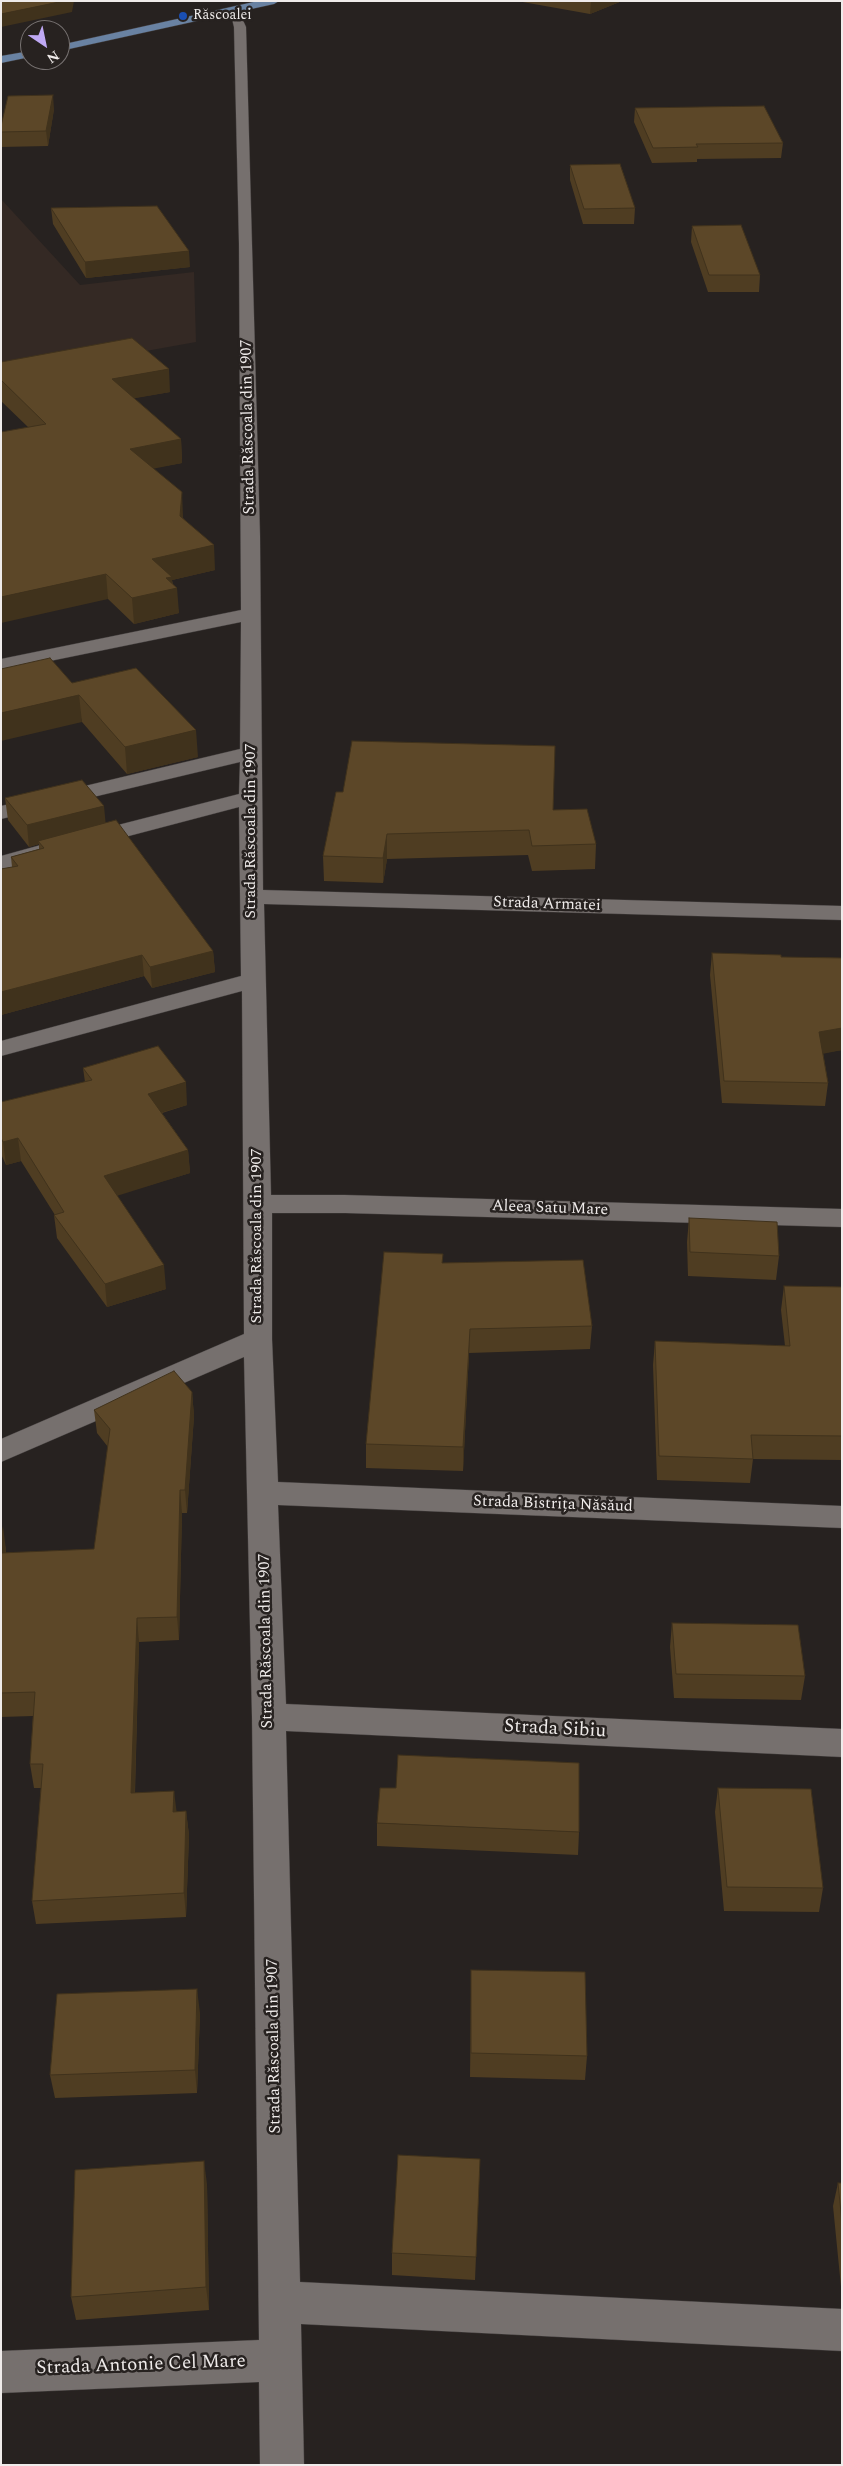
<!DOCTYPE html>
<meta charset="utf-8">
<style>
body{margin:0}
#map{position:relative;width:843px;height:2466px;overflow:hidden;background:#272220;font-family:Spectral,serif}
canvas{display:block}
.frame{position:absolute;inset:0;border:2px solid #efebea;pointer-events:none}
.north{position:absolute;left:20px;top:20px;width:50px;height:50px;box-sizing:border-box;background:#272220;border:1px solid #777271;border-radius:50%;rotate:146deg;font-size:14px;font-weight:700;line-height:20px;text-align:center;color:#efebea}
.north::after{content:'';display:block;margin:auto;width:18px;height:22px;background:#bfa9f4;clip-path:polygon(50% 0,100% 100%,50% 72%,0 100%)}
</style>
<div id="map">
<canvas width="843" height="2466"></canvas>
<div class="frame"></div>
<div class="north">N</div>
</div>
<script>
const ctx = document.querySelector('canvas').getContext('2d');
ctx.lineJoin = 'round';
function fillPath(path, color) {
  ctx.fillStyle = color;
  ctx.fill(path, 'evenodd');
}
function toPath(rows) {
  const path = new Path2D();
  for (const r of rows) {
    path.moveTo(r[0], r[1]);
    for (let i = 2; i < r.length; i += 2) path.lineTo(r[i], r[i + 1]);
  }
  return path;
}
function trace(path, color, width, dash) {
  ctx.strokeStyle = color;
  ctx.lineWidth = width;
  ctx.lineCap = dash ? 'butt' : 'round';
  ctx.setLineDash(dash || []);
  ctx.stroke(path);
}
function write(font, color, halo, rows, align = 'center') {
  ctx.font = font + ' Spectral,serif';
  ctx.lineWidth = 5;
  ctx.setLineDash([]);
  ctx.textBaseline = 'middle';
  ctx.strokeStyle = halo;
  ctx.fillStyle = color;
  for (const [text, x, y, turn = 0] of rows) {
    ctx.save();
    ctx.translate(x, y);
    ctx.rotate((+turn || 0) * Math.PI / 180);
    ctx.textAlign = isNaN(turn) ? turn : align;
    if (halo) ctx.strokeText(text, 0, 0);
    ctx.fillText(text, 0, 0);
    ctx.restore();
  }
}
fillPath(toPath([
 [1,199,80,285,194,272,196,342,1,377]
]), '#342924');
const street = toPath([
 [230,8,241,16,246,27,260,536,263,890,842,906,842,920,264,904,271,1195,345,1195,842,1209,842,1227,345,1213,272,1213,272,1339,278,1482,842,1506,842,1528,278,1505,286,1704,842,1729,842,1757,286,1731,300,2282,842,2309,842,2351,301,2324,304,2465,260,2465,259,2382,1,2393,1,2351,259,2340,252,1717,244,1357,1,1462,1,1439,244,1334,242,991,1,1056,1,1041,241,976,239,807,87,847,79,845,76,840,79,835,239,794,240,762,1,819,1,806,240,749,241,622,1,671,1,659,241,610,239,244,234,27,232,19,224,11,230,8],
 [48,843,56,845,59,850,56,855,1,870,1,856,48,843]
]);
const primary = toPath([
 [258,1,279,1,274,4,60,51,60,45,258,1],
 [30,51,30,57,1,63,1,56,30,51]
]);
trace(street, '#403c3b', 1);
trace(primary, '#403c3b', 1);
fillPath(street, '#76706e');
fillPath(primary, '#6982a2');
fillPath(toPath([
 [517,1,622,1,590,14],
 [635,108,783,143,781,158,697,159,697,162,652,163,634,122],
 [54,109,48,146,1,147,1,126],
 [570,165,635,208,634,224,583,224,570,180],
 [51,208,190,267,86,278,53,224],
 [692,226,760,275,759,292,708,292,691,242],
 [1,362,170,392,134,398,181,439,182,463,153,468,183,516,183,518,215,570,172,580,179,613,134,624,108,599,28,427,1,401],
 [72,683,198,757,127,774,82,722],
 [336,792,553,810,596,844,595,869,532,871,528,855,387,859,383,883,324,881,323,856],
 [5,798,105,823,213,951,215,972,152,988,144,976,1,1015,1,869,12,867,11,857,39,849,39,844,29,847,8,820],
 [712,953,781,957,842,958,842,1050,823,1053,828,1083,825,1106,722,1103,710,975],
 [83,1068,187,1105,162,1113,188,1150,190,1173,117,1195,166,1289,107,1307,57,1238,54,1215,55,1215,21,1161,6,1165,1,1154,1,1102,85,1082],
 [689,1218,779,1256,776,1280,688,1276,687,1242],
 [443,1263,592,1326,590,1349,469,1353,463,1471,366,1468,366,1444],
 [784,1286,842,1287,842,1460,753,1459,750,1483,657,1480,653,1365,655,1341,785,1346,781,1310],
 [192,1392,194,1416,187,1513,182,1513,179,1640,139,1642,135,1793,176,1812,186,1811,189,1835,186,1917,36,1924,32,1901,41,1788,34,1788,30,1764,33,1716,1,1717,1,1526,6,1550,6,1553,94,1549,108,1447,97,1433,94,1410],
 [672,1623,805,1676,801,1700,674,1698,670,1647],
 [718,1788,823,1888,819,1912,724,1911,715,1812],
 [377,1823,579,1832,578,1855,377,1846],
 [471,1993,587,2056,585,2080,470,2077],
 [200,2013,197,2093,55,2098,50,2075],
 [480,2159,475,2280,392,2275,392,2253],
 [838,2183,842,2183,842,2297,833,2206],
 [207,2184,209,2310,76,2320,71,2297]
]), '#4f3d22');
fillPath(toPath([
 [64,1,74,1,72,12,1,27,1,14],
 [591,1,622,1,590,14],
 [53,95,54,109,48,146,46,131],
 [189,251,190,267,86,278,85,262],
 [169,369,170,392,114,402,112,379],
 [181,439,182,463,132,473,130,449],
 [182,492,183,516,181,540,180,516],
 [214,545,215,570,172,580,172,589,177,588,179,613,134,624,132,598,152,559],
 [106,574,108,599,1,623,1,597],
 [79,695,82,722,1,741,1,713],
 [196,730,198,757,127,774,125,747],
 [104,806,106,827,38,841,39,844,29,847,27,825],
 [387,834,387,859,383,883,383,858],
 [213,951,215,972,152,988,150,967],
 [142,955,144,976,1,1015,1,992],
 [842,1028,842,1050,817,1055,819,1032],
 [186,1082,187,1105,150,1116,148,1094],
 [18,1138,21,1161,6,1165,3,1142],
 [188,1150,190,1173,107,1199,104,1176],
 [164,1265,166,1289,107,1307,105,1284],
 [470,1329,469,1353,463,1471,463,1447],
 [192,1392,194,1416,187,1513,185,1490],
 [180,1490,182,1513,179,1640,177,1617],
 [3,1526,6,1550,3,1577,1,1568,1,1536],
 [137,1618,139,1642,134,1816,131,1793],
 [174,1791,177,1815,173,1812],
 [186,1811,189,1835,186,1917,184,1893],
 [197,1989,200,2013,197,2093,195,2070],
 [204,2161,207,2184,209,2310,206,2287]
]), '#40321c');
const building = toPath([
 [1,1,64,1,1,14,1,1],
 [53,95,46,131,1,132,1,126,8,96,53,95],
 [764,106,783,143,696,144,698,147,653,148,635,108,764,106],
 [620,164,635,208,584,209,570,165,620,164],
 [157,206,189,251,85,262,51,208,157,206],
 [741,225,760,275,709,275,692,226,741,225],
 [132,338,169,369,112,379,181,439,130,449,182,492,180,516,214,545,152,559,172,577,166,578,177,588,132,598,106,574,1,597,1,432,46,424,1,380,1,362,132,338],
 [50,658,72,683,136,668,196,730,125,747,79,695,1,713,1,669,50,658],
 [352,741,555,746,553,810,587,809,596,844,532,846,529,830,387,834,383,858,323,856,336,792,343,792,352,741],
 [82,780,104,806,27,825,5,798,82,780],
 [116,820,213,951,150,967,142,955,1,992,1,869,18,866,11,857,44,848,38,841,116,820],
 [712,953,781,955,781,957,842,958,842,1028,819,1032,828,1083,724,1081,712,953],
 [158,1046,186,1082,148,1094,188,1150,104,1176,164,1265,105,1284,54,1215,64,1212,18,1138,3,1142,1,1138,1,1102,92,1080,83,1068,158,1046],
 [689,1218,777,1222,779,1256,690,1252,689,1218],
 [384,1252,443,1254,442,1263,583,1260,592,1326,470,1329,463,1447,366,1444,384,1252],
 [784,1286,842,1287,842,1436,751,1435,753,1459,659,1456,655,1341,790,1346,784,1286],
 [174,1371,192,1392,185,1490,180,1490,177,1617,137,1618,131,1793,174,1791,173,1812,186,1811,184,1893,32,1901,43,1764,30,1764,35,1692,1,1693,1,1553,94,1549,110,1429,94,1410,174,1371],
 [672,1623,798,1625,805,1676,676,1674,672,1623],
 [398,1755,579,1763,579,1832,377,1823,380,1788,396,1788,398,1755],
 [718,1788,811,1789,823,1888,727,1887,718,1788],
 [471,1970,585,1972,587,2056,471,2053,471,1970],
 [197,1989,195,2070,50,2075,57,1994,197,1989],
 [398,2155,480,2159,476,2257,392,2253,398,2155],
 [204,2161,206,2287,71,2297,75,2170,204,2161],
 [838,2183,842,2183,842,2223,838,2183]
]);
fillPath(building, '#5c4728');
trace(building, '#40321c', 1);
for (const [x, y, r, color] of [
 [183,16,5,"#1a4fb4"]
]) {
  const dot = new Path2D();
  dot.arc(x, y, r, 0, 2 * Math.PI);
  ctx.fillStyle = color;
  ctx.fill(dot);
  trace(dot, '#272220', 2);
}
write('14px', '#efebea', '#272220', [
 ["Răscoalei",193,16]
], 'left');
write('16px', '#efebea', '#272220', [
 ["Strada Răscoala din 1907",249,427,-91],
 ["Strada Răscoala din 1907",252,831,-90],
 ["Strada Armatei",547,905,2],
 ["Aleea Satu Mare",550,1209,2],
 ["Strada Răscoala din 1907",258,1236,-90],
 ["Strada Bistrița Năsăud",553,1505,2],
 ["Strada Răscoala din 1907",267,1641,-91],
 ["Strada Răscoala din 1907",275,2046,-91]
]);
write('19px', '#efebea', '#272220', [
 ["Strada Sibiu",555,1730,3],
 ["Strada Antonie Cel Mare",141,2366,-2]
]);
</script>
